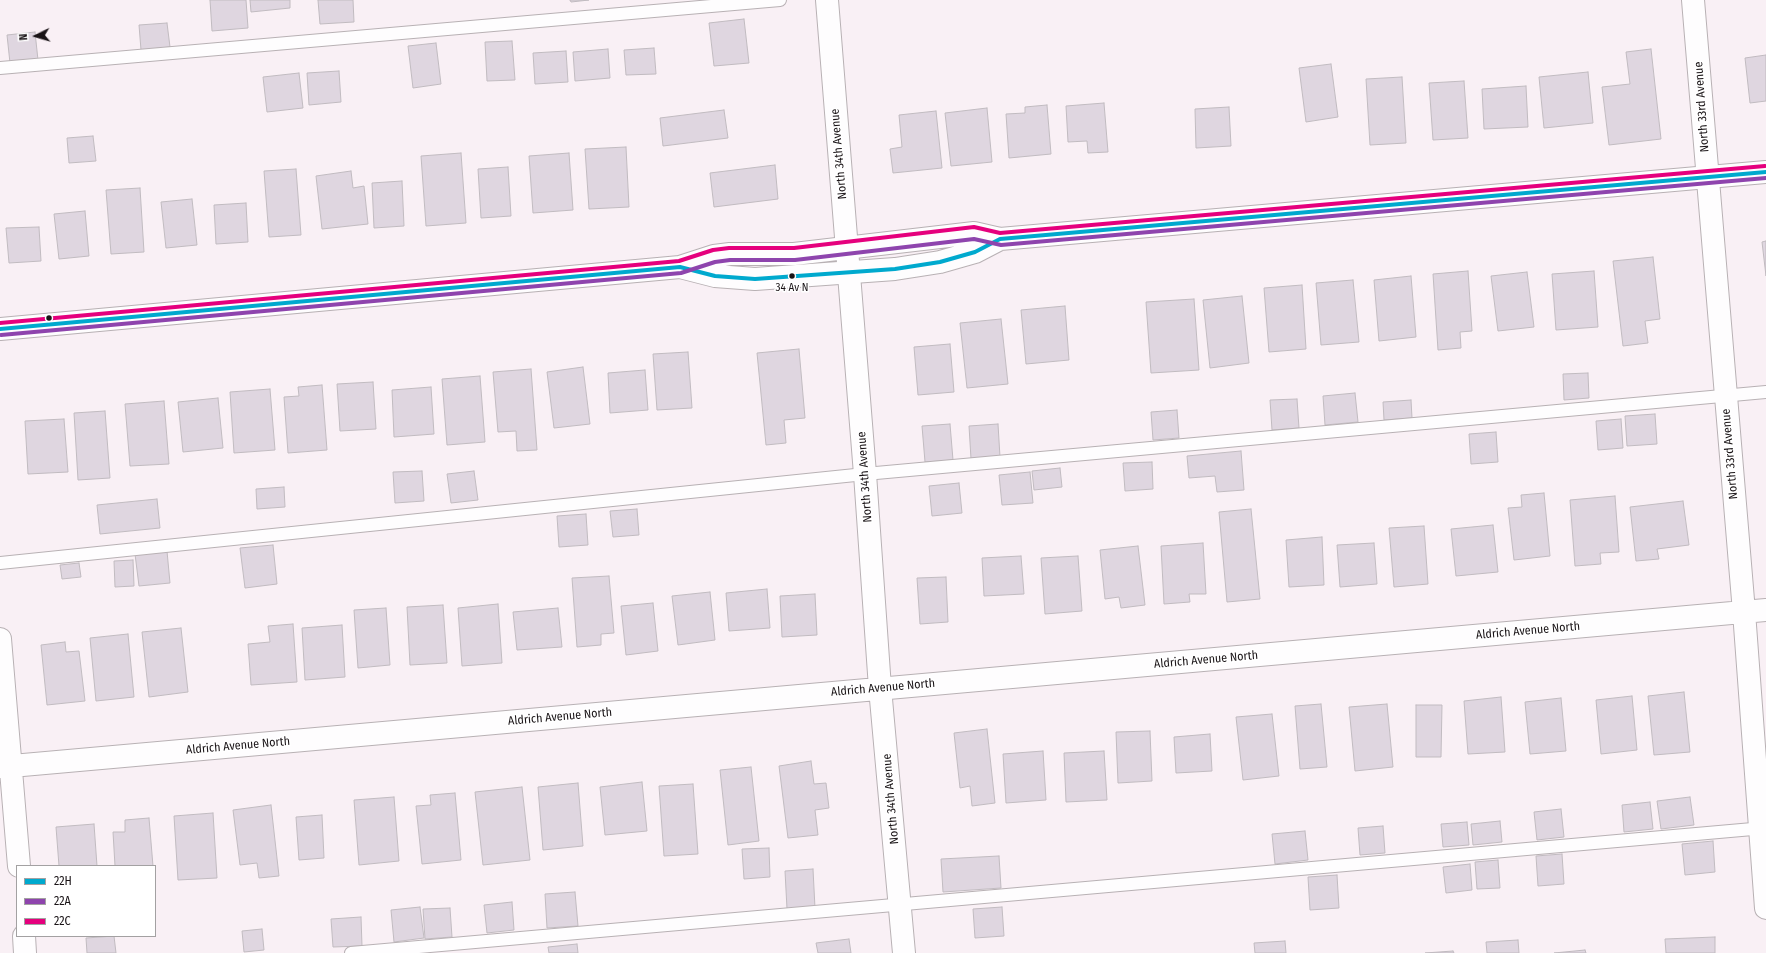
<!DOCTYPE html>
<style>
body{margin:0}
#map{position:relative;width:1766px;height:953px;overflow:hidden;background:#f9f0f5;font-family:"Fira Sans Condensed",sans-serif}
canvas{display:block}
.legend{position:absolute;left:16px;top:865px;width:140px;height:72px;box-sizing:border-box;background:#fff;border:1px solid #a3a1a2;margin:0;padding:5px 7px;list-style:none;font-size:12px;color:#191316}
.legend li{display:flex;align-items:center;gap:8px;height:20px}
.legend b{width:20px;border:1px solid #a3a1a2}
.north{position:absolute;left:16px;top:16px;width:40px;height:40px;-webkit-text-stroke:3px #fff;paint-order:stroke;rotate:265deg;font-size:11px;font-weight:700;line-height:16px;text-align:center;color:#191316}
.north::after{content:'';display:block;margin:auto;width:14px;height:18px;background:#191316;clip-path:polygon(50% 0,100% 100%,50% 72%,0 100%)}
</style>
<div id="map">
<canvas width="1766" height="953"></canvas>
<ul class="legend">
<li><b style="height:5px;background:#00a9ce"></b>22H</li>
<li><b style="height:5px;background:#8e44ad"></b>22A</li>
<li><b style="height:5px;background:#e5007d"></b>22C</li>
</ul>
<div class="north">N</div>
</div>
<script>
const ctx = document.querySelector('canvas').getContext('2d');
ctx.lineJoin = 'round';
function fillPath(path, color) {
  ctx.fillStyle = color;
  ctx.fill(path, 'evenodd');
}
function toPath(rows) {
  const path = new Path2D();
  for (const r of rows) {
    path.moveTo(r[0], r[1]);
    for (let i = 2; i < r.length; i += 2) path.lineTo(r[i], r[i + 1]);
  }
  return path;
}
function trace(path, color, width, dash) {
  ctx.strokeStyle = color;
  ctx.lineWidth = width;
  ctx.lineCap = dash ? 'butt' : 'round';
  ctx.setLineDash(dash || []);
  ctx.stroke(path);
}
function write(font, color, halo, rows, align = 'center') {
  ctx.font = font + ' "Fira Sans Condensed",sans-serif';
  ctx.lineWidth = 3;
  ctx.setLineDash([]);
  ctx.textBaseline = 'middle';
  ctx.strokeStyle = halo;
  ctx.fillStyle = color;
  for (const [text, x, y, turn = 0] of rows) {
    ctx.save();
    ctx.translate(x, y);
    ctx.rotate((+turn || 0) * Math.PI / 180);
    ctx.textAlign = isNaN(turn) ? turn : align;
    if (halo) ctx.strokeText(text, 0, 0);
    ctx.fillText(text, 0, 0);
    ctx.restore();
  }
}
const building = toPath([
 [210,0,246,0,248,28,212,31,210,0],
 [250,0,290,0,290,8,251,12,250,0],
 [318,0,353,0,354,22,320,24,318,0],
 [570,0,589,0,571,2,570,0],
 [744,19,749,63,714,66,709,23,744,19],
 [167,23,170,47,141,50,139,25,167,23],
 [35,32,38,60,10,63,7,35,35,32],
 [512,41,515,80,487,81,485,42,512,41],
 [436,43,441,84,413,88,408,46,436,43],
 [654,48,656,74,626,75,624,50,654,48],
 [608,49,610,78,575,81,573,52,608,49],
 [1651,49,1661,139,1609,145,1602,87,1630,84,1626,52,1651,49],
 [566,51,568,82,535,84,533,53,566,51],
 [1766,55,1766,101,1750,103,1745,58,1766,55],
 [1331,64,1338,117,1306,122,1299,68,1331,64],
 [339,71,341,102,309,105,307,73,339,71],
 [1588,72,1593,123,1544,128,1539,77,1588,72],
 [299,73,303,108,267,112,263,77,299,73],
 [1402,77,1406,143,1370,145,1366,79,1402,77],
 [1464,81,1468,138,1433,140,1429,83,1464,81],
 [1526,86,1528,127,1484,129,1482,89,1526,86],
 [1104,103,1108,152,1088,153,1087,141,1068,142,1066,106,1104,103],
 [1047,105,1051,154,1009,158,1006,114,1025,113,1025,107,1047,105],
 [1229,107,1231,146,1196,148,1195,109,1229,107],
 [987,108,992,162,951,166,945,113,987,108],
 [724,110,728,138,663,146,660,118,724,110],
 [936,111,942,168,893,173,890,149,902,147,899,115,936,111],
 [93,136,96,161,69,163,67,138,93,136],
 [626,147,629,207,589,209,585,149,626,147],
 [461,153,466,223,426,226,421,156,461,153],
 [569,153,573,210,533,213,529,156,569,153],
 [775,165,778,199,714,207,710,173,775,165],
 [508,167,511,216,481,218,478,169,508,167],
 [296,169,301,235,269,237,264,171,296,169],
 [351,171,353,188,364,186,368,224,322,229,316,176,351,171],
 [402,181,404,226,374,228,372,183,402,181],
 [140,188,144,252,111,254,106,190,140,188],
 [192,199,197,245,166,248,161,202,192,199],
 [246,203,248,242,216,244,214,205,246,203],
 [85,211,89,256,59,259,54,214,85,211],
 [39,227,41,261,9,263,6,228,39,227],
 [1766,241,1766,276,1762,242,1766,241],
 [1653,257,1660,319,1645,321,1648,343,1623,346,1613,261,1653,257],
 [1468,271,1472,331,1460,332,1461,348,1438,350,1433,274,1468,271],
 [1594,271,1598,327,1556,330,1552,274,1594,271],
 [1527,272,1534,327,1498,331,1491,276,1527,272],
 [1411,276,1416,337,1379,341,1374,280,1411,276],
 [1353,280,1359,342,1321,345,1316,283,1353,280],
 [1302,285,1306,349,1269,352,1264,288,1302,285],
 [1242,296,1249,363,1210,368,1203,300,1242,296],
 [1194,299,1199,370,1151,373,1146,302,1194,299],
 [1065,306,1069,360,1026,364,1021,310,1065,306],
 [1001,319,1008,384,967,388,960,323,1001,319],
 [950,344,954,392,918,395,914,347,950,344],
 [799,349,805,418,784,420,786,443,766,445,757,353,799,349],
 [688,352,692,408,657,410,653,354,688,352],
 [583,367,590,424,554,428,547,372,583,367],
 [531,369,537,450,517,451,516,431,498,432,493,372,531,369],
 [645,370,648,410,610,413,608,373,645,370],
 [1588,373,1589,398,1564,400,1563,374,1588,373],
 [480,376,485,442,447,445,442,379,480,376],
 [373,382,376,429,340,431,337,384,373,382],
 [322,385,327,450,288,453,284,397,299,396,298,387,322,385],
 [431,387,434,434,394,437,392,390,431,387],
 [270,389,275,450,234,453,230,392,270,389],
 [1355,393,1358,422,1325,425,1323,396,1355,393],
 [218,398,223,448,183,452,178,402,218,398],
 [1297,399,1299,428,1272,430,1270,400,1297,399],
 [1411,400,1412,418,1384,420,1383,402,1411,400],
 [164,401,169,464,130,466,125,404,164,401],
 [1177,410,1179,438,1153,440,1151,412,1177,410],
 [105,411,110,478,78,480,74,413,105,411],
 [1655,414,1657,444,1627,446,1625,416,1655,414],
 [64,419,68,472,28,474,25,421,64,419],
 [1621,419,1623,448,1598,450,1596,421,1621,419],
 [950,424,953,460,925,462,922,426,950,424],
 [998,424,1000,457,971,459,969,426,998,424],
 [1496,432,1498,462,1471,464,1469,434,1496,432],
 [1241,451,1244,490,1217,492,1215,476,1189,478,1187,456,1241,451],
 [1152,462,1153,489,1125,491,1123,463,1152,462],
 [1060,468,1062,487,1034,490,1032,471,1060,468],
 [422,471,424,501,395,503,393,472,422,471],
 [474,471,478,500,451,503,447,474,474,471],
 [1030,472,1033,503,1002,505,999,475,1030,472],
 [959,483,962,513,932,516,929,486,959,483],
 [284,487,285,507,257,509,256,489,284,487],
 [1544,493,1550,556,1514,560,1508,508,1522,507,1521,495,1544,493],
 [1615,496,1619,552,1600,553,1601,564,1575,566,1570,500,1615,496],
 [157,499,160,528,100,534,97,505,157,499],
 [1683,501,1689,545,1657,549,1659,559,1636,561,1630,507,1683,501],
 [637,509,639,535,613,537,610,511,637,509],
 [1251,509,1260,599,1227,602,1219,512,1251,509],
 [586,514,588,545,559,547,557,516,586,514],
 [1493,525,1498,572,1456,576,1451,529,1493,525],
 [1424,526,1428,584,1394,587,1389,528,1424,526],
 [1322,537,1324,585,1289,587,1286,540,1322,537],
 [1203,543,1206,594,1189,594,1190,602,1164,604,1161,546,1203,543],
 [1374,543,1377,584,1340,587,1337,545,1374,543],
 [273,545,277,584,245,588,240,548,273,545],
 [1138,546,1145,605,1121,608,1119,597,1105,599,1100,550,1138,546],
 [167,551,170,583,139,586,135,554,167,551],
 [1021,556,1024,594,984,596,982,558,1021,556],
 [1078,556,1082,611,1045,614,1041,558,1078,556],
 [133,560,134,586,115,587,114,561,133,560],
 [79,563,81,577,62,579,60,565,79,563],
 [609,576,614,633,601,634,601,645,577,647,572,578,609,576],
 [946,577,948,622,920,624,917,578,946,577],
 [767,589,770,628,729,631,726,593,767,589],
 [710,592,715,640,678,645,672,596,710,592],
 [815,594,817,635,782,637,780,596,815,594],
 [653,603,658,651,626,655,621,606,653,603],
 [498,604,502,663,462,666,458,608,498,604],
 [443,605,447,663,410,665,407,607,443,605],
 [386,608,390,665,358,668,354,610,386,608],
 [558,608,562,647,517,650,513,612,558,608],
 [293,624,297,682,251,685,248,644,270,642,268,626,293,624],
 [342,625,345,677,305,680,302,628,342,625],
 [181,628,188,692,149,697,142,632,181,628],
 [128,634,134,697,96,701,90,638,128,634],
 [65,642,66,652,79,651,85,701,47,705,41,645,65,642],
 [1684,692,1690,752,1654,755,1648,696,1684,692],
 [1632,696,1637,750,1601,754,1596,700,1632,696],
 [1501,697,1505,752,1468,754,1464,701,1501,697],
 [1561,698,1566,751,1530,754,1525,702,1561,698],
 [1321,704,1327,767,1300,769,1295,706,1321,704],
 [1387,704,1393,767,1355,771,1349,707,1387,704],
 [1416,705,1442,705,1441,757,1416,757,1416,705],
 [1272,714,1279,776,1243,780,1236,717,1272,714],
 [987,729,995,803,972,806,970,786,960,788,954,733,987,729],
 [1150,731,1152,781,1118,783,1116,732,1150,731],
 [1210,734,1212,771,1176,773,1174,737,1210,734],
 [1043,751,1046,800,1006,803,1003,754,1043,751],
 [1104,751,1107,800,1066,802,1064,753,1104,751],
 [811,761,814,784,826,783,829,808,815,810,818,835,788,838,779,766,811,761],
 [751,767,759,841,728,845,720,770,751,767],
 [642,782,647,831,605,835,600,787,642,782],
 [578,783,583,846,543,850,538,787,578,783],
 [693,784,698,854,664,856,659,786,693,784],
 [522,787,530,860,483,865,475,792,522,787],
 [455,793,461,860,422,864,416,806,431,805,430,795,455,793],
 [394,797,399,861,359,865,354,800,394,797],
 [1690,797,1694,825,1661,829,1657,801,1690,797],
 [1650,802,1653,829,1624,832,1622,805,1650,802],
 [271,805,279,876,259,878,257,863,240,865,233,810,271,805],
 [1561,809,1564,837,1537,840,1534,812,1561,809],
 [213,813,217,878,178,880,174,816,213,813],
 [322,815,324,858,299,860,296,817,322,815],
 [149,818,153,866,115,866,113,832,125,832,125,820,149,818],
 [1500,821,1502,842,1473,845,1471,824,1500,821],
 [1467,822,1469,845,1443,847,1441,824,1467,822],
 [94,824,97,866,59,866,56,827,94,824],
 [1383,826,1385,853,1360,855,1358,828,1383,826],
 [1305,831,1308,860,1275,864,1272,834,1305,831],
 [1713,841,1715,872,1685,875,1682,844,1713,841],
 [769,848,770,877,744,879,742,849,769,848],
 [1562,854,1564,884,1538,886,1536,856,1562,854],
 [999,856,1001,888,943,892,941,859,999,856],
 [1498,860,1500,888,1477,889,1475,862,1498,860],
 [1470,864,1472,890,1446,893,1443,867,1470,864],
 [813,869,815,908,787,909,785,871,813,869],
 [1337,875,1339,908,1310,910,1308,877,1337,875],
 [575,892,578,926,547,928,545,894,575,892],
 [512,902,514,930,487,933,484,905,512,902],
 [420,907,424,938,394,942,391,910,420,907],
 [1002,907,1004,936,975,938,973,909,1002,907],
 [450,908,452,937,425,939,423,909,450,908],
 [361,917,362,946,333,947,331,919,361,917],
 [262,929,264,950,244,952,242,931,262,929],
 [114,936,116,953,87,953,86,938,114,936],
 [1715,937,1715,953,1666,953,1665,939,1715,937],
 [849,939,851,953,818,953,816,943,849,939],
 [1518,940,1519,953,1487,953,1486,942,1518,940],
 [1285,941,1286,953,1255,953,1254,943,1285,941],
 [577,944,578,953,549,953,548,947,577,944],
 [1585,950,1586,953,1554,953,1585,950],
 [1453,951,1454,953,1425,953,1453,951]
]);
fillPath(building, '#dfd6e0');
trace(building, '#c1bbc0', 1);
const lane = toPath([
 [0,68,780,0],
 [0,563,865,474,1766,392],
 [351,953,1764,828]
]);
const street = toPath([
 [827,0,865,474,880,688,904,953],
 [1693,0,1744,612,1766,908],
 [0,639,19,866],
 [0,767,1766,610],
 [24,936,25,953]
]);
const secondary = toPath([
 [680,267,715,276,755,279,895,269,940,262,975,252,1000,239],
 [0,329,680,267,714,256,730,254,794,254,974,233,1000,239,1766,172]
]);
trace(lane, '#b8b1b4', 14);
trace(street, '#b8b1b4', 24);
trace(secondary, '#b8b1b4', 24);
trace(lane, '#fefdfe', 12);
trace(street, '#fefdfe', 22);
trace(secondary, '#fefdfe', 22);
trace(toPath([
 [0,329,680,267,715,276,755,279,895,269,940,262,975,252,1000,239,1766,172]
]), '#00a9ce', 4);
trace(toPath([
 [1,335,681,273,715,262,730,260,795,260,974,239,1001,245,1766,178]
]), '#8e44ad', 4);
trace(toPath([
 [0,323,679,261,713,250,729,248,794,248,974,227,1000,233,1765,166]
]), '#e5007d', 4);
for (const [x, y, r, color] of [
 [792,276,3.5,"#191316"],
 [49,318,3.5,"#191316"]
]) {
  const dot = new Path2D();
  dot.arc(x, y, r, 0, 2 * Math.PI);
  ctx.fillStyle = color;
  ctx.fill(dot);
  trace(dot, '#fff', 1.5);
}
write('11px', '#191316', '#fff', [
 ["34 Av N",792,288]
]);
write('12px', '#191316', '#fff', [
 ["North 33rd Avenue",1702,107,-94],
 ["North 34th Avenue",839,154,-95],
 ["North 33rd Avenue",1730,454,-95],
 ["North 34th Avenue",865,477,-94],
 ["Aldrich Avenue North",1528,631,-5],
 ["Aldrich Avenue North",1206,660,-5],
 ["Aldrich Avenue North",883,688,-5],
 ["Aldrich Avenue North",560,717,-5],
 ["Aldrich Avenue North",238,746,-5],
 ["North 34th Avenue",891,799,-95]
]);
</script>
